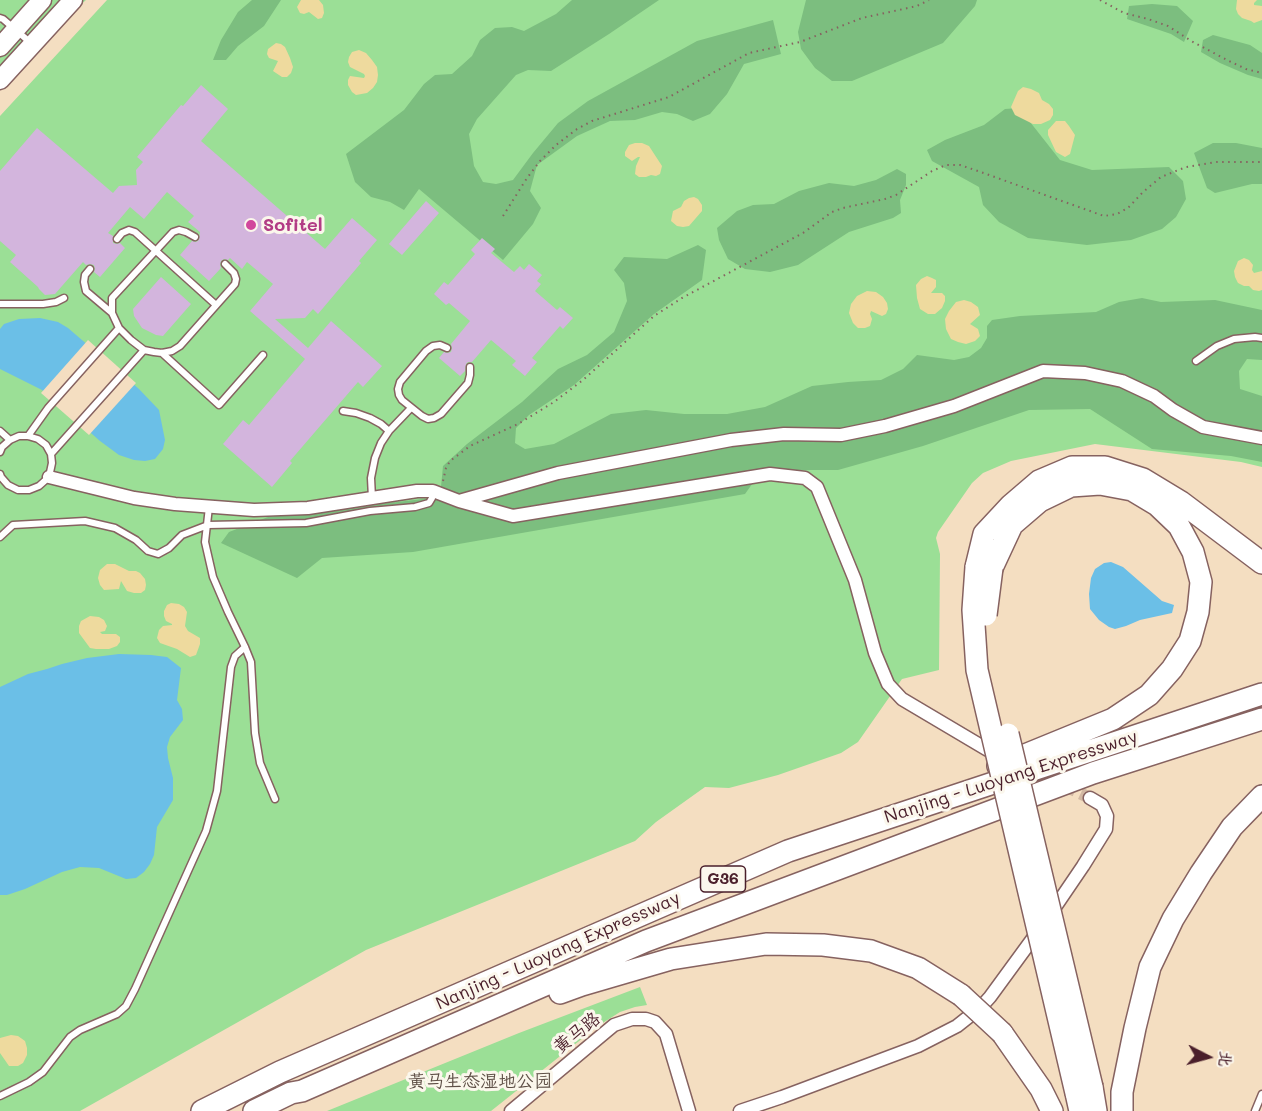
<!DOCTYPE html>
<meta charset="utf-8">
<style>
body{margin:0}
#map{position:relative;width:1262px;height:1111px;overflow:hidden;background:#f4dec1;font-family:Mali,"LXGW WenKai TC",sans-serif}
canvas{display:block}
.north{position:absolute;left:1178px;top:1027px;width:60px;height:60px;-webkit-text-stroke:4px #fbf7ec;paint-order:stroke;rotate:96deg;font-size:16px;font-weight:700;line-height:24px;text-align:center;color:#4a1f2b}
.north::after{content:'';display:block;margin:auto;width:21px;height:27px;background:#4a1f2b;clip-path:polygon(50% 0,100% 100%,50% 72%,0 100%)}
</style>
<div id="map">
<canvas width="1262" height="1111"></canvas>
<div class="north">北</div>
</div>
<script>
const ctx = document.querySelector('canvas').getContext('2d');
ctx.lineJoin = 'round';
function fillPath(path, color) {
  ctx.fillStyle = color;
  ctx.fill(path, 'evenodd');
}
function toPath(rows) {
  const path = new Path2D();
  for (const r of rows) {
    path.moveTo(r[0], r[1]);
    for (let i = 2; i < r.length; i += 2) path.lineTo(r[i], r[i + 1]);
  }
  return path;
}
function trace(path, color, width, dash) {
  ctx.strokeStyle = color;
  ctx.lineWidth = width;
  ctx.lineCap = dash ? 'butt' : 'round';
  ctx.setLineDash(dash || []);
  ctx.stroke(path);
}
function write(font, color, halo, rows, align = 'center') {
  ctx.font = font + ' Mali,"LXGW WenKai TC",sans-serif';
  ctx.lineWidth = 6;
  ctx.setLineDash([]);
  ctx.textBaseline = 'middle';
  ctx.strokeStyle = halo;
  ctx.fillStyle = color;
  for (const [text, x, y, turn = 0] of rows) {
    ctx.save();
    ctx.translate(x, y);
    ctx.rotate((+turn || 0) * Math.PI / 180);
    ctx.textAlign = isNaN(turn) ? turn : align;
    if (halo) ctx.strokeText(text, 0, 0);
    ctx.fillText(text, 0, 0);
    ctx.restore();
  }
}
fillPath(toPath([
 [0,0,86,0,0,78],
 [107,0,1262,0,1262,467,1241,462,1095,444,1011,461,983,473,972,483,938,532,936,538,940,554,939,670,902,679,858,742,841,753,778,775,729,788,705,787,656,822,635,841,366,950,80,1111,0,1111,0,116],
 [640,987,647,1005,635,1007,620,1012,598,1026,491,1111,327,1111,519,1033]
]), '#9bdf96');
fillPath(toPath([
 [252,0,281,0,264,26,238,46,226,60,213,60,221,40,238,12],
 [572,0,659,0,609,34,551,71,528,70,516,75,477,119,469,134,474,166,483,182,496,184,513,180,533,153,558,123,588,101,697,41,773,20,781,54,744,64,727,94,710,114,693,121,677,114,662,112,635,120,610,121,577,136,537,165,530,191,541,208,533,224,503,260,419,189,404,210,390,202,371,197,355,182,346,154,404,110,424,84,435,75,452,74,472,56,480,40,495,28,512,27,524,31,556,14],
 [806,0,977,0,975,6,943,43,852,81,832,81,815,68,801,49,798,32],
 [1152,4,1177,6,1193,21,1184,42,1171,34,1127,19,1129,6],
 [1213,35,1250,45,1262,53,1262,79,1248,75,1220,63,1201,52,1203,40],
 [1019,108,1060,160,1092,170,1169,167,1183,181,1186,199,1176,217,1162,229,1131,240,1087,245,1028,238,999,222,983,205,979,187,932,161,927,150,945,140,984,125,1005,109],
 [1213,143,1236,143,1262,148,1262,184,1252,184,1215,193,1207,188,1194,153],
 [897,169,906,174,906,185,900,200,901,213,893,218,849,232,798,265,770,272,745,269,728,259,719,240,717,228,737,211,753,205,774,204,799,191,829,183,854,186,876,180],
 [698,245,706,250,702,280,654,314,574,385,529,415,516,428,515,443,525,449,554,444,611,414,646,410,684,414,727,414,765,407,812,386,848,382,881,380,903,369,917,355,954,360,969,357,981,348,987,338,987,326,992,320,1020,316,1096,312,1119,302,1142,298,1161,302,1215,300,1262,310,1262,360,1247,359,1239,371,1240,389,1262,396,1262,462,1231,456,1152,449,1090,409,1029,410,923,446,838,470,762,470,745,494,413,552,322,558,297,578,221,543,229,532,268,517,440,497,443,466,467,444,522,402,558,369,587,355,614,332,627,301,624,283,614,270,624,257,667,259]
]), '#7cbe7f');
fillPath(toPath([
 [301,0,319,0,323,5,324,13,322,18,318,19,309,12,304,14,300,13,297,7],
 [1237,0,1257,0,1254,3,1254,5,1262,6,1262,20,1254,23,1251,21,1242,18,1238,14,1236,9],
 [276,43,281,44,285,47,290,58,293,67,291,73,287,77,282,77,273,71,278,61,269,58,267,54,268,49],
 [359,50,366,53,372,60,377,67,378,75,377,82,373,88,367,93,356,95,352,92,348,85,348,80,350,76,364,78,365,76,364,74,350,67,348,62,349,57,352,52],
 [1023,87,1031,89,1039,93,1042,100,1049,104,1053,109,1053,115,1050,120,1041,124,1033,124,1015,115,1011,107,1018,91],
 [1056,121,1065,121,1069,126,1075,135,1070,154,1065,157,1056,152,1048,135,1048,130],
 [635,143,642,143,649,146,662,166,660,174,656,176,651,175,646,177,639,177,635,174,636,166,640,157,638,157,632,161,625,156,625,152,629,145],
 [694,197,698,199,702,205,702,211,689,226,683,227,677,226,671,221,673,211,681,207,684,201,689,198],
 [1244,258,1249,260,1253,265,1252,270,1254,273,1262,271,1262,290,1259,291,1253,290,1249,286,1244,286,1238,283,1235,277,1234,271,1238,261],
 [927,276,932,278,936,280,936,287,931,293,942,293,945,296,945,301,942,308,935,314,928,314,920,309,917,298,916,285,921,279],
 [867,291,876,292,883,297,887,303,888,309,886,314,882,316,871,311,870,314,872,319,870,326,865,328,858,328,853,323,849,313,851,304,857,296],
 [964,300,971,302,978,307,980,315,970,324,978,329,980,336,975,341,966,344,958,342,951,339,946,329,945,319,949,311,956,302],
 [107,564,115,564,129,571,136,571,140,573,145,579,146,585,145,590,141,593,134,593,127,591,121,581,119,589,104,590,100,585,98,578,100,570],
 [171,603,179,604,184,607,187,612,185,626,188,631,200,638,200,644,196,655,190,657,177,649,160,643,157,638,159,630,163,626,172,625,172,624,166,621,164,616,164,611,167,605],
 [90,616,99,617,104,620,107,626,105,631,100,632,102,634,116,634,120,637,120,642,117,646,109,649,96,649,90,648,79,633,79,626,81,621],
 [11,1035,18,1036,25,1041,27,1048,27,1055,23,1063,18,1066,9,1066,0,1053,0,1038]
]), '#eeda9e');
fillPath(toPath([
 [40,318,58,322,68,328,139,389,159,410,165,440,163,449,155,459,145,461,134,460,119,455,100,441,42,390,0,369,0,329,4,324,19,319],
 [1111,562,1123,567,1162,601,1174,605,1172,613,1140,620,1126,626,1115,629,1109,627,1099,620,1090,609,1089,594,1091,578,1095,569,1104,563],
 [119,654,151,655,167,657,181,668,177,700,182,709,183,720,170,737,167,747,168,758,173,778,173,800,157,827,154,855,150,864,144,872,136,878,126,879,99,868,80,867,62,872,25,889,7,895,0,895,0,687,28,674,47,669,62,664,87,658]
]), '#6bbfe7');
fillPath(toPath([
 [88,340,136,383,89,435,41,393]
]), '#f4dec1');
fillPath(toPath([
 [201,85,228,109,201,141,325,249,352,218,377,240,359,261,361,263,318,314,313,309,305,318,275,319,308,348,331,321,382,366,363,387,358,382,290,461,292,463,272,487,223,444,243,420,249,425,305,359,250,311,273,284,247,262,242,269,230,258,228,260,224,259,221,261,220,265,221,268,209,281,180,255,192,241,196,242,199,240,200,232,188,222,194,216,167,192,144,219,130,207,108,233,113,236,113,243,117,244,120,243,125,248,100,277,94,272,95,269,94,265,90,264,86,265,83,262,55,294,45,295,39,289,38,287,10,262,16,255,0,241,0,171,37,128,113,193,119,186,137,185,136,170,143,162,137,157,181,105,183,106],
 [426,201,439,213,402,255,389,244],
 [482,238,495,249,491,253,514,272,520,266,524,270,529,264,542,275,537,281,541,284,535,291,557,310,560,307,573,318,563,329,560,326,532,358,537,362,525,376,512,365,516,361,491,340,472,362,468,362,466,364,465,371,460,376,439,358,444,352,447,353,451,352,452,348,451,344,470,321,449,303,446,305,434,294,444,282,448,285,475,254,471,250],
 [161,277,191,304,163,336,156,335,142,328,134,316,133,309]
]), '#d3b5dd');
trace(toPath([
 [1032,770,1090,798]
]), '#d2b8a3', 12, [12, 6]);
const service = toPath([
 [0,18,3,19,32,44],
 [195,237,186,232,179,230,173,232,112,298,112,313,119,328,131,340,144,350,154,352,162,353,172,351,180,346,235,284,236,279,234,273,225,264],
 [117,239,122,233,129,230,135,232,216,305],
 [90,269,85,275,84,282,86,291,112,313],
 [0,304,43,304,56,302,64,298],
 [447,348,440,345,433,346,426,351,400,382,398,389,399,395,402,400,422,416,428,419,434,418,441,414,468,383,470,375,470,367],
 [162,353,219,405,263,355],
 [1196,361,1217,346,1234,339,1255,337,1262,338],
 [343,411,356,413,370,418,381,424,389,431],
 [0,431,10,440],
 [28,436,48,408,119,328],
 [0,452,2,447,10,440,19,436,28,436,38,439,46,445,51,454,52,463,49,477,39,486,29,490,18,490,8,485,1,477,0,474],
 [51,454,144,350],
 [372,498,371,478,375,458,381,443,389,431,411,408],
 [209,507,205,542,213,577,228,612,245,647,251,662,255,733,260,763,275,799],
 [0,537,13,525,85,521,115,528,136,540,148,551,158,554,169,548,182,535,208,525,306,523,370,511,415,507,429,503,432,498,433,491],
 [0,1096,29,1082,43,1072,70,1037,80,1030,117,1014,126,1006,135,989,206,831,217,791,231,667,235,656,245,647],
 [1255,1111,1262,1094]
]);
const minor = toPath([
 [49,477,134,498,175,504,254,510,308,508,417,491,433,491,459,501,558,473,731,440,784,434,841,435,885,426,954,406,1043,371,1085,373,1122,381,1154,396,1173,410,1203,427,1262,438],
 [459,501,513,516,770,474,805,478,817,487,855,580,875,653,888,684,902,699,988,750],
 [1049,916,1083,866,1106,829,1107,816,1102,805,1090,798],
 [511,1111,614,1025,632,1019,646,1019,655,1022,666,1034,689,1111],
 [740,1111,782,1097,918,1046,957,1026,981,1007,990,997,1039,930]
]);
const primary = toPath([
 [0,47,42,0],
 [0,80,73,0]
]);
const motorway = toPath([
 [976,567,984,534,1011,505,1039,481,1072,467,1105,467,1143,479,1181,502,1262,563],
 [992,568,1012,525,1040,501,1071,486,1100,484,1132,490,1157,505,1179,526,1193,552,1201,582,1198,612,1190,641,1172,669,1149,695,1113,719,998,766],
 [560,993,582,985,671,959,766,944,823,945,871,951,918,968,961,995],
 [1002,1033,1041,1089,1052,1111],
 [1092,1087,1096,1111],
 [1076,1093,1080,1111],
 [202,1111,280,1072,788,851,1262,694],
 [254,1111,291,1093,302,1091,646,941,1093,773,1262,719],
 [1122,1111,1122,1092,1135,1028,1150,967,1173,919,1201,873,1232,827,1262,796]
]);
trace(service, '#866260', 9);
trace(minor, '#866260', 15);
trace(primary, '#866260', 21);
trace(motorway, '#866260', 24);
trace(toPath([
 [1100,0,1124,13,1148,19,1168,26,1193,42,1229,61,1246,69,1262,73],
 [503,216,527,178,540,161,556,145,577,129,592,121,669,97,749,53,800,42,862,18,917,6,929,0],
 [443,481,446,468,450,461,470,446,518,424,554,402,583,380,654,316,682,298,803,233,832,212,843,208,885,199,896,195,932,171,946,165,960,165,975,170,1104,216,1117,214,1128,208,1143,192,1161,177,1186,167,1217,162,1262,162]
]), '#866260', 2, [1.5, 4.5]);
trace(service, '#fff', 6);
trace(minor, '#fff', 12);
trace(primary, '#fff', 18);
trace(motorway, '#fff', 21);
const motorwayBridge = toPath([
 [976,567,973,610,977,670,1076,1093],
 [986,615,992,568],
 [1008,734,1092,1087],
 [961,995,1002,1033]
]);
trace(motorwayBridge, '#866260', 24, []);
trace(motorwayBridge, '#fff', 21);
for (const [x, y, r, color] of [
 [251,225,6,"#d1479c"]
]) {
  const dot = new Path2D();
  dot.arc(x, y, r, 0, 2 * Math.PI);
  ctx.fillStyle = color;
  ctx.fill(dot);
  trace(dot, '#fbf7ec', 2);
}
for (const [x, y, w] of [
 [723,879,45]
]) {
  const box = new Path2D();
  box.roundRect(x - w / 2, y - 13, w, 26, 4.5);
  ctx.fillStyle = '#fbf7ec';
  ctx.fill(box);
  trace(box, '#4a1f2b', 1.5);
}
write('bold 16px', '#4a1f2b', null, [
 ["G36",723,879]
]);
write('bold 18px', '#b23c85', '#fbf7ec', [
 ["Sofitel",263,225]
], 'left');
write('18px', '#4a1f2b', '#fbf7ec', [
 ["Nanjing - Luoyang Expressway",1011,777,-18],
 ["Nanjing - Luoyang Expressway",558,951,-24],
 ["黄马路",577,1033,-39]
]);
write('18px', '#5e4f46', '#fbf7ec', [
 ["黄马生态湿地公园",480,1081]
]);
</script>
